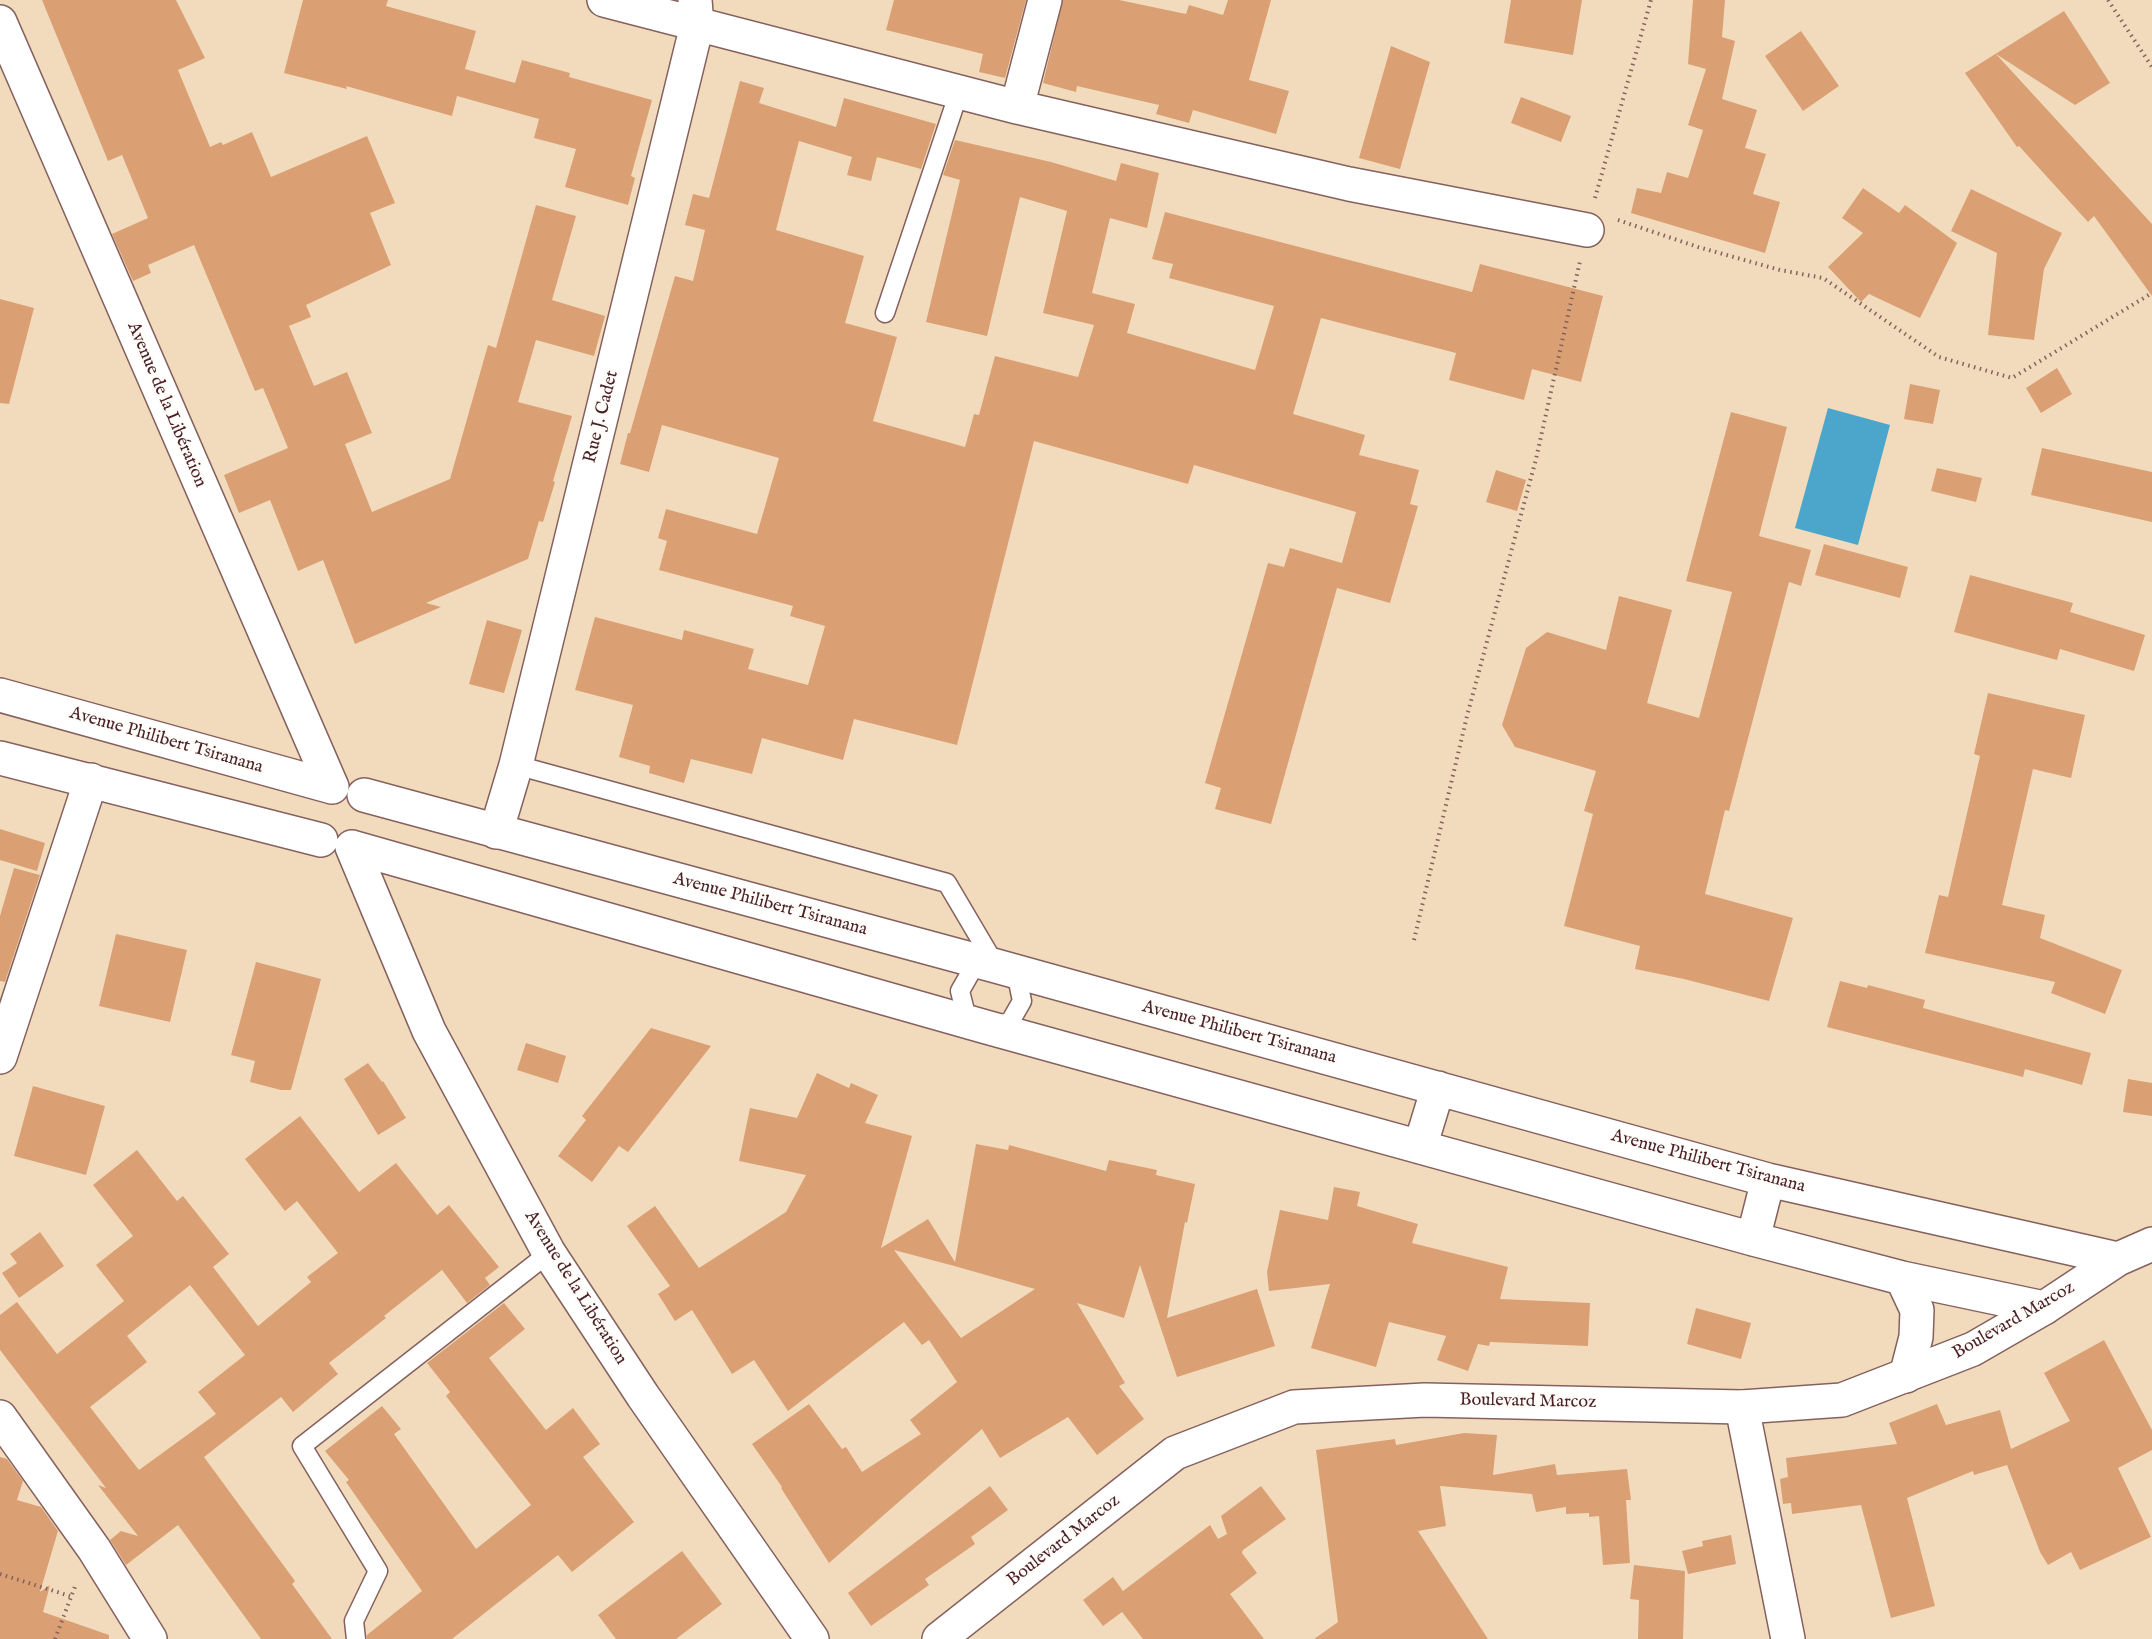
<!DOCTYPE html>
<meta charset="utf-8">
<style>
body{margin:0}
canvas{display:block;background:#f2dbbc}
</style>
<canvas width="2152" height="1639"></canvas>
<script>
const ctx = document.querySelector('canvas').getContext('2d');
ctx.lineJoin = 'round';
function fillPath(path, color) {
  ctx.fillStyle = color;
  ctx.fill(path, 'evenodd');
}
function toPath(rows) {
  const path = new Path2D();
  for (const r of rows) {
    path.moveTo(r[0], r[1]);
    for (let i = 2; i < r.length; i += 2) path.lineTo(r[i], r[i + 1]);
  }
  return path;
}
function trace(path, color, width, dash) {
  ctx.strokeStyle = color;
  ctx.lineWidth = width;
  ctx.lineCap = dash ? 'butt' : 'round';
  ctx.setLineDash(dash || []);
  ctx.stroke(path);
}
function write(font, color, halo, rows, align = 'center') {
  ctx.font = font + ' "IM FELL English",serif';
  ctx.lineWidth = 4.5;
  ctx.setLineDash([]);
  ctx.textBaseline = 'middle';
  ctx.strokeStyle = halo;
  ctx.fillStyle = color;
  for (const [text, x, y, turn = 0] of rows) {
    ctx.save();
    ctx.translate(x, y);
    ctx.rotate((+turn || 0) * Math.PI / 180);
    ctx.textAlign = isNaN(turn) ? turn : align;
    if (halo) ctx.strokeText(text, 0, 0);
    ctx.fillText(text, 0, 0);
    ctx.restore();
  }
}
fillPath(toPath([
 [1828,408,1890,425,1858,545,1795,528]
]), '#4ca5ca');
fillPath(toPath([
 [42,0,176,0,205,58,178,70,210,147,221,142,223,145,252,132,271,177,367,136,395,203,370,213,391,265,306,305,311,317,289,326,314,386,347,372,372,433,345,444,372,512,450,479,488,345,496,348,536,205,576,216,552,300,605,316,594,356,536,340,518,402,572,416,553,481,555,482,543,522,539,521,528,559,426,603,441,607,355,644,323,560,298,571,270,500,239,513,224,475,288,448,263,388,255,391,194,245,148,265,151,273,133,281,112,234,148,218,122,155,108,161],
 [303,0,388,0,386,6,476,31,465,69,515,83,522,60,570,73,569,77,652,100,631,176,635,178,628,205,565,187,576,149,534,138,539,119,457,96,452,116,346,86,347,89,284,73],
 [894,0,1026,0,1005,78,979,72,983,54,886,30],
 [1063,0,1119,0,1186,14,1189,5,1223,15,1228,0,1271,0,1249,80,1289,91,1276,134,1193,110,1189,123,1156,114,1159,105,1077,86,1076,92,1043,83],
 [1511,0,1582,0,1573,55,1504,43],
 [1693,0,1725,0,1722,37,1735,41,1722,99,1757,110,1745,148,1766,154,1753,194,1780,202,1765,253,1631,213,1637,188,1661,193,1667,172,1688,178,1703,130,1688,125,1706,69,1688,64],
 [2064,11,2110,83,2075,105,1996,54,2152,224,2152,296,2094,216,2088,222,2019,146,2017,147,1965,73],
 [1801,31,1839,86,1803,111,1765,56],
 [1391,46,1430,62,1400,169,1359,158],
 [740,81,764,88,759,103,836,127,844,98,936,124,921,169,877,157,871,181,847,175,852,157,799,141,776,230,864,256,845,323,897,337,873,421,965,447,974,414,979,415,995,356,1078,377,1094,325,1043,313,1067,211,1020,197,987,336,926,322,960,180,943,175,955,140,1051,162,1116,181,1121,163,1159,173,1147,228,1110,218,1092,293,1135,304,1127,333,1255,370,1274,306,1169,278,1173,264,1152,259,1165,212,1472,292,1480,264,1603,296,1581,382,1532,369,1524,400,1449,380,1456,353,1321,318,1293,414,1365,435,1359,455,1419,470,1410,504,1418,506,1390,603,1337,588,1271,824,1215,809,1221,788,1205,783,1268,563,1284,567,1290,548,1342,563,1356,512,1194,465,1188,484,1034,441,957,745,854,719,843,760,762,738,752,774,691,759,684,783,649,773,650,766,619,757,633,705,575,690,595,617,682,640,684,630,754,649,748,669,808,685,825,626,790,616,793,606,659,570,667,541,658,538,666,509,757,534,779,458,662,425,649,472,620,464,628,433,630,433,675,276,693,281,705,230,685,225,693,194,709,198],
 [1521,97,1571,116,1561,142,1511,123],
 [1863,188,1899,213,1905,205,1957,243,1920,318,1869,294,1861,302,1828,267,1863,233,1842,218],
 [1971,189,2062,233,2044,269,2034,340,1988,335,1997,253,1951,231],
 [0,299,34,308,9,404,0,403],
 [2057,368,2072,394,2041,413,2026,388],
 [1910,384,1940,390,1933,424,1904,419],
 [1731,412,1787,427,1759,536,1811,550,1801,586,1789,582,1729,811,1725,810,1705,894,1793,918,1769,1001,1684,979,1635,969,1640,946,1564,926,1593,814,1584,811,1596,771,1515,747,1502,725,1526,648,1547,632,1606,650,1619,596,1672,610,1647,703,1699,718,1732,592,1686,581],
 [2042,448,2152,472,2152,522,2031,495],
 [1937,468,1982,478,1976,502,1931,491],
 [1496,470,1526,480,1517,511,1486,502],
 [1824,544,1908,567,1900,598,1815,575],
 [1970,575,2073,603,2070,612,2145,635,2134,671,2060,649,2057,660,1954,632],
 [487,620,522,630,504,693,469,684],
 [1988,693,2085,715,2071,778,2033,769,2002,905,2045,915,2040,938,2122,970,2105,1014,2051,993,2055,982,1925,953,1939,895,1948,897,1980,756,1974,754],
 [0,829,45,843,37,871,0,860],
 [14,868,40,875,5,982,0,981,0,916],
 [116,934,187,950,170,1022,99,1006],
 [256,962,321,979,291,1090,281,1090,250,1082,255,1061,231,1055],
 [1840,981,1867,988,1868,985,1925,1000,1923,1008,2091,1053,2082,1085,2025,1069,2023,1077,1827,1027],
 [651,1028,711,1046,628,1152,619,1146,592,1182,558,1156,586,1120,582,1116],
 [526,1043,566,1056,558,1083,517,1070],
 [368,1063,382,1082,383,1081,406,1118,378,1135,344,1079],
 [817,1073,849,1088,851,1083,878,1095,865,1123,912,1136,881,1248,928,1219,955,1262,976,1144,1008,1150,1009,1145,1106,1171,1109,1160,1157,1170,1156,1175,1195,1184,1187,1223,1185,1222,1167,1318,1257,1289,1275,1346,1177,1377,1140,1265,1124,1318,1077,1303,1125,1383,1119,1386,1144,1419,1097,1455,1068,1417,1000,1458,982,1429,829,1563,781,1488,782,1487,752,1444,809,1404,842,1449,846,1447,862,1472,921,1434,910,1420,957,1382,929,1340,922,1345,904,1322,788,1411,754,1360,732,1374,692,1310,675,1321,658,1294,670,1286,627,1226,655,1206,699,1268,786,1212,806,1175,739,1161,750,1108,797,1118],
 [894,1250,958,1267,1035,1289,961,1338],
 [2128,1079,2152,1083,2152,1116,2123,1112],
 [33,1086,105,1106,86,1175,14,1156],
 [300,1116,359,1192,396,1163,437,1215,449,1205,499,1267,485,1278,490,1285,467,1303,442,1270,384,1316,386,1318,329,1363,338,1374,293,1412,281,1397,204,1457,295,1581,292,1584,332,1639,261,1639,178,1525,126,1565,110,1540,121,1531,138,1536,98,1485,106,1488,0,1350,0,1315,17,1302,57,1354,124,1301,96,1265,133,1236,93,1185,137,1150,177,1201,183,1196,229,1254,213,1267,258,1326,311,1282,307,1277,338,1253,297,1201,285,1211,245,1159],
 [190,1285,245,1355,198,1392,216,1414,139,1470,90,1407,147,1362,127,1336],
 [1334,1187,1360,1192,1357,1206,1418,1224,1412,1243,1508,1267,1500,1299,1590,1303,1588,1346,1490,1342,1489,1346,1478,1344,1468,1371,1437,1360,1446,1336,1389,1322,1376,1367,1311,1348,1330,1284,1269,1291,1267,1272,1280,1210,1328,1220],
 [40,1232,64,1266,19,1298,2,1273,17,1263,10,1254],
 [504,1303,525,1329,489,1358,546,1430,573,1408,600,1444,583,1457,634,1522,572,1572,558,1555,452,1639,367,1639,367,1635,422,1591,346,1482,349,1480,325,1451,382,1406,401,1429,394,1434,476,1549,531,1505,446,1396,450,1392,427,1363],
 [1696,1308,1751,1323,1741,1359,1687,1344],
 [2104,1340,2152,1430,2152,1450,2118,1468,2151,1537,2080,1570,2071,1552,2048,1565,2040,1552,2007,1465,1974,1475,1973,1471,1907,1498,1935,1606,1891,1618,1861,1505,1792,1514,1791,1503,1783,1504,1780,1479,1788,1477,1786,1458,1897,1444,1889,1423,1937,1404,1946,1425,2000,1410,2011,1449,2070,1421,2044,1373],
 [1464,1433,1497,1435,1493,1475,1555,1464,1557,1475,1627,1469,1631,1500,1626,1500,1630,1563,1603,1565,1599,1516,1589,1517,1589,1513,1566,1514,1566,1507,1536,1512,1532,1494,1440,1486,1446,1526,1418,1531,1488,1639,1314,1639,1338,1622,1316,1450,1395,1439,1396,1445],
 [0,1457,7,1459,23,1481,17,1500,41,1507,58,1531,40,1592,50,1585,43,1612,109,1635,109,1639,0,1639],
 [990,1486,1008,1510,971,1537,975,1544,925,1579,929,1585,871,1626,848,1593],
 [1261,1486,1286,1519,1243,1550,1242,1553,1257,1573,1230,1594,1264,1639,1143,1639,1122,1612,1103,1626,1083,1600,1113,1577,1123,1591,1210,1525,1218,1539,1227,1534,1221,1516],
 [1731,1535,1736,1564,1688,1574,1682,1551,1703,1546,1702,1541],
 [682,1551,722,1604,676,1639,616,1639,598,1615],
 [1634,1565,1685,1571,1683,1639,1638,1639,1639,1600,1630,1599]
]), '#daa074');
const service = toPath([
 [885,313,959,92],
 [516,765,947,883,996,966],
 [996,966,1017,977,1022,1001,1010,1022,986,1027,966,1015,960,991,972,970,996,966],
 [356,1639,354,1621,378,1571,302,1446,549,1253]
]);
const minor = toPath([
 [604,0,1017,107,1349,184,1587,230],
 [1017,107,1045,0],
 [496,832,516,765,697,25,695,0],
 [0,1057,91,780],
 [1742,1407,1788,1639],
 [0,1417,94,1549,150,1639]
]);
const tertiary = toPath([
 [939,1639,1175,1453,1294,1407,1425,1400,1742,1407,1842,1400,1973,1349,2044,1308]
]);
const secondary = toPath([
 [0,22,332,787],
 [0,695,332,787],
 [0,758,321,840],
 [364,795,996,966,1768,1180,2118,1259],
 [352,847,986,1027,1753,1239,1902,1278,2044,1308,2118,1259,2152,1244],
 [352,847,429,1031,549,1253,643,1396,812,1639],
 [1420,1147,1438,1088],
 [1753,1239,1768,1180],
 [1902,1278,1917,1310,1916,1337,1906,1376]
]);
trace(service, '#85615e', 21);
trace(minor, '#85615e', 36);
trace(tertiary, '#85615e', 36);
trace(secondary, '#85615e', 36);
trace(toPath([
 [2108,0,2152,67],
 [1595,198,1651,0],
 [1618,220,1698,247,1780,270,1823,278,1939,357,2012,378,2152,293],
 [1414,940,1467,716,1536,459,1580,261],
 [0,1574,70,1596],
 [55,1639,76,1584]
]), '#85615e', 4, [1.5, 4.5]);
trace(service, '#fff', 18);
trace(minor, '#fff', 33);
trace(tertiary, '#fff', 33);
trace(secondary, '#fff', 33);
write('18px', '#4a1f2b', '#fdfcf7', [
 ["Avenue de la Libération",166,405,67],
 ["Rue J. Cadet",602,417,-76],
 ["Avenue Philibert Tsiranana",166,741,16],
 ["Avenue Philibert Tsiranana",770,905,15],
 ["Avenue Philibert Tsiranana",1239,1033,15],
 ["Avenue Philibert Tsiranana",1708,1162,15],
 ["Avenue de la Libération",575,1288,58],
 ["Boulevard Marcoz",2014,1321,-30],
 ["Boulevard Marcoz",1528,1402,1],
 ["Boulevard Marcoz",1064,1541,-38]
]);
</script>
